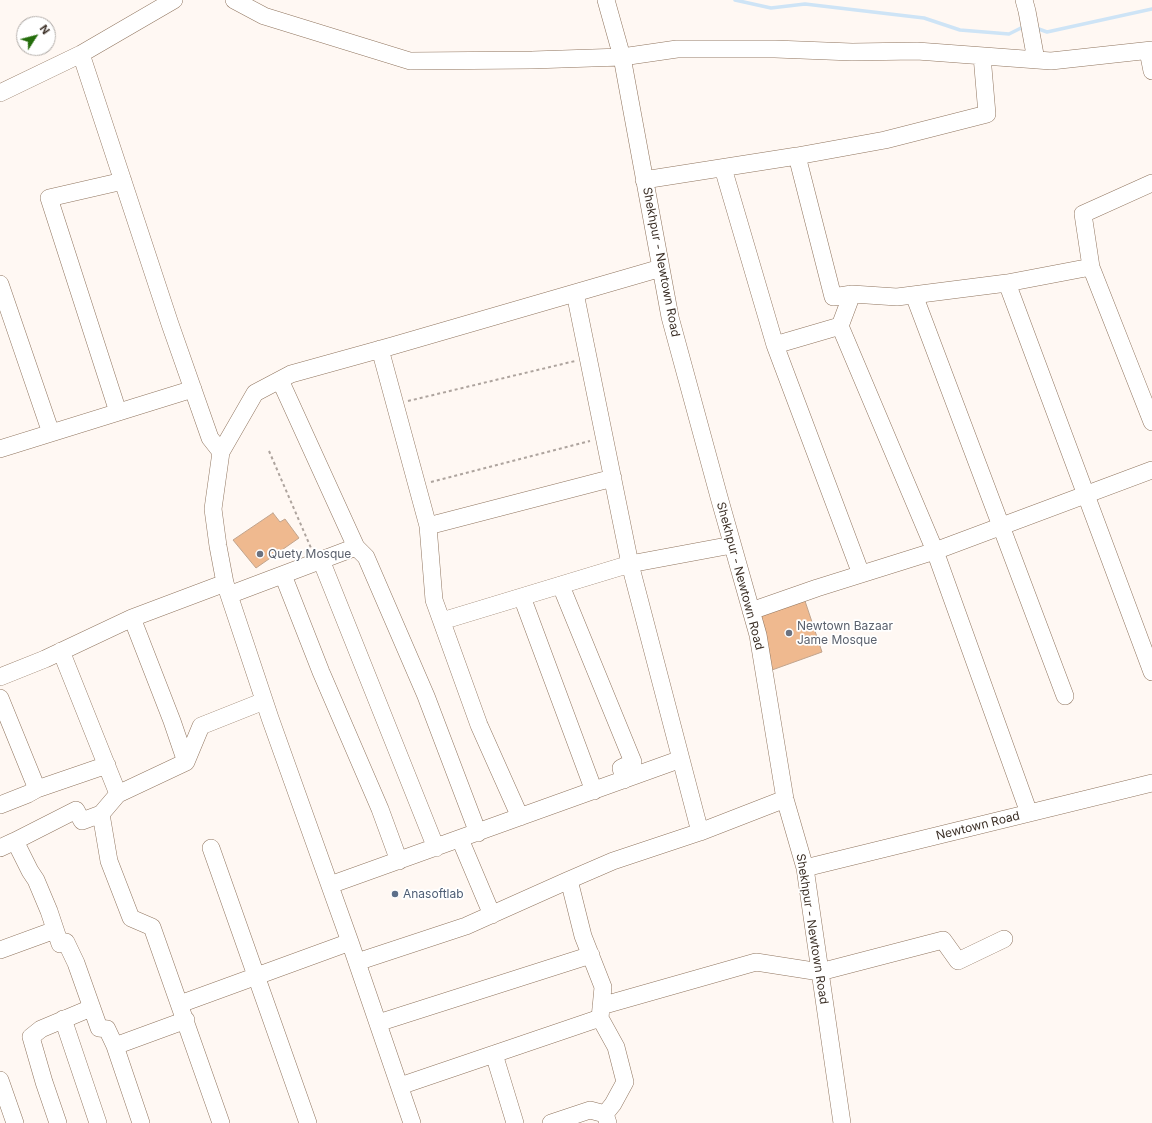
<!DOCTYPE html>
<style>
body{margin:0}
#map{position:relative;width:1152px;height:1123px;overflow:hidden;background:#fff8f3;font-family:Inter,sans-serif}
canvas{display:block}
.north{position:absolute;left:16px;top:16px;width:40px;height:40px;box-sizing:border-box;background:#fff;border:1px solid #b1aca8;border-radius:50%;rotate:54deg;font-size:11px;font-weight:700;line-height:16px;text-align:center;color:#3b2f26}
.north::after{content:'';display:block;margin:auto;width:14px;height:18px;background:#246d0c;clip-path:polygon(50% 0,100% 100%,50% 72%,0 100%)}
</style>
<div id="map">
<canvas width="1152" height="1123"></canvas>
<div class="north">N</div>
</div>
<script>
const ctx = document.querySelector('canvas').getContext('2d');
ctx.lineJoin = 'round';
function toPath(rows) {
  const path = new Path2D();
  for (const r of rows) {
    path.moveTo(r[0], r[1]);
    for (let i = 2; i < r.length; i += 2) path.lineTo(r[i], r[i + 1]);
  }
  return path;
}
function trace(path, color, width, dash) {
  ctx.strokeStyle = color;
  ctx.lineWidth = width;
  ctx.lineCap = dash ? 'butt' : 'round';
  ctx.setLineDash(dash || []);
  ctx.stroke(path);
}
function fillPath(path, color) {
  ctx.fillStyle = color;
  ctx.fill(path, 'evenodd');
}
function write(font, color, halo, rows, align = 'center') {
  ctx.font = font + ' Inter,sans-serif';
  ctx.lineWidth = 3.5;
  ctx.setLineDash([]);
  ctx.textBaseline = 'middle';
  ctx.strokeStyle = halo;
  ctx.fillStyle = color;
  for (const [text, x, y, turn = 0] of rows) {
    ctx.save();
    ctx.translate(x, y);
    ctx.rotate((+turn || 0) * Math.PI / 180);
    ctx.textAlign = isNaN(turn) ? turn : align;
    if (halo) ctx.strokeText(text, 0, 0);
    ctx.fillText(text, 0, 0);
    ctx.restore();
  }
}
trace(toPath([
 [735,0,771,8,805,4,924,18,960,30,1009,34,1025,26],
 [1036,28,1047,32,1152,9]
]), '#cee4f6', 3.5);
const building = toPath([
 [273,513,280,522,285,519,299,538,256,568,233,540,273,513],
 [804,598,822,652,772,670,758,615,804,598]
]);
fillPath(building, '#efb98f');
trace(building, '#c1a48d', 1);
const minor = toPath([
 [234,0,264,16,410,61,532,60,622,57,677,49,775,49,852,52,917,51,1051,61,1152,50],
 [606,0,622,57,670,317,719,497,758,635,785,799,805,868,842,1123],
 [1024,0,1027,11,1036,60],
 [1148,51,1152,71],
 [81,54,170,324,210,438,221,452,255,393,291,374,392,346,661,268],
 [0,93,81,54,174,0],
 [723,168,775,345],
 [644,180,797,156],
 [1152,183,1083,214,1091,267,1152,422],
 [1091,267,1007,283,1152,672],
 [0,284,51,433],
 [575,293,630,564,732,545],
 [852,294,833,297,797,156,885,140,987,114,982,56],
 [914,295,1065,696],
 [840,326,935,551,1029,813],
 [380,349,428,526,434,600,479,725,520,817],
 [118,412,49,198,123,181],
 [0,449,193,389],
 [221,452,213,509,218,546,225,583,270,718,350,942,412,1123],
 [428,526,613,478],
 [356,547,366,557,426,696,478,833],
 [321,560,436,848],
 [861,574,775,345,840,326,852,294,897,297,1007,283],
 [283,575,321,672,380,809,399,861],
 [561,586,633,762,621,768,624,780],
 [229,595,356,547,280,380],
 [522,597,594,791],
 [751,611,817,588,935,551,1152,470],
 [132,618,172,721,186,762],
 [442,621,630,564,700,832,785,799],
 [61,651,118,794],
 [0,677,45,659,132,618,225,583],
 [0,698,37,789],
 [0,805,28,794,37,789,107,765],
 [101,814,109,861,131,918,152,927,221,1123],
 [460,839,492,915],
 [15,841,76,810,82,821,101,814,118,794,186,762,201,726,264,701],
 [0,848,15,841,30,871,36,880,49,911,60,944,66,942,76,963,99,1028,107,1029,115,1046,141,1123],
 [211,848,308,1123],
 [805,868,1152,783],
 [330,885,681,759],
 [0,950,55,930],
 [357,962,466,926,569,880],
 [180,1004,350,942],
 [601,1006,756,962,820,972,943,940,958,961,1004,939],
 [600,1018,616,1047,625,1082,613,1104,605,1114,608,1123],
 [63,1019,98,1123],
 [378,1023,591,955],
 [115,1046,186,1020],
 [494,1054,515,1123],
 [0,1080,15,1123],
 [400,1086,600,1018,603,987,583,936,569,880,613,861,700,832],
 [58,1123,44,1082,31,1037,41,1029,91,1008],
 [551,1123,590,1110,605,1114]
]);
trace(minor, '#90755f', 18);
trace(toPath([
 [408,401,575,361],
 [269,451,311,548],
 [431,482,590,441]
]), '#aea49e', 2, [3, 3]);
trace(minor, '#fff', 17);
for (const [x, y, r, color] of [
 [260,554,4,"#6b7280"],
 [789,633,4,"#6b7280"],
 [395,894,4,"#5c6f8a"]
]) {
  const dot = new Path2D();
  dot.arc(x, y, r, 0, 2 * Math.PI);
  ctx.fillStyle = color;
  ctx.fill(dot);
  trace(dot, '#fff', 1.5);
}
write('12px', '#3b2f26', '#fff', [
 ["Shekhpur - Newtown Road",661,262,79],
 ["Shekhpur - Newtown Road",740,576,75],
 ["Newtown Road",978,826,-14],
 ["Shekhpur - Newtown Road",812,929,81]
]);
write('12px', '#5b616d', '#fff', [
 ["Quety Mosque",268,554],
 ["Newtown Bazaar",797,626],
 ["Jame Mosque",797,640]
], 'left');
write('12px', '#4e5e75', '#fff', [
 ["Anasoftlab",403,894]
], 'left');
</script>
